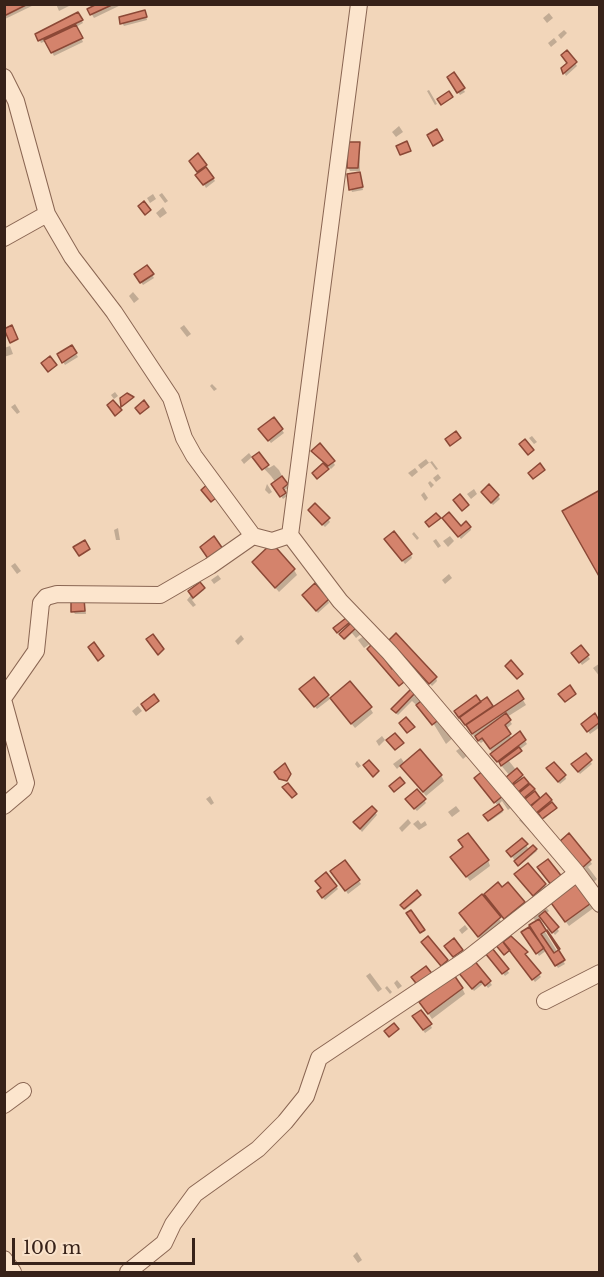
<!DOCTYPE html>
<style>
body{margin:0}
#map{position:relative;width:604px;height:1277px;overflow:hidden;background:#f2d6ba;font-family:"Libre Baskerville",serif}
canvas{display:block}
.frame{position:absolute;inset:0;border:6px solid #372219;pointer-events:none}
.scale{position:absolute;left:12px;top:1238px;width:183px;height:27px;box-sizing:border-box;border:3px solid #372219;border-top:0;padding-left:8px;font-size:18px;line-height:21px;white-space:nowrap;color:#372219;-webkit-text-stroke:4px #f9e2ca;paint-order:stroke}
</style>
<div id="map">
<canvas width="604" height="1277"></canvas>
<div class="frame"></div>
<div class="scale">100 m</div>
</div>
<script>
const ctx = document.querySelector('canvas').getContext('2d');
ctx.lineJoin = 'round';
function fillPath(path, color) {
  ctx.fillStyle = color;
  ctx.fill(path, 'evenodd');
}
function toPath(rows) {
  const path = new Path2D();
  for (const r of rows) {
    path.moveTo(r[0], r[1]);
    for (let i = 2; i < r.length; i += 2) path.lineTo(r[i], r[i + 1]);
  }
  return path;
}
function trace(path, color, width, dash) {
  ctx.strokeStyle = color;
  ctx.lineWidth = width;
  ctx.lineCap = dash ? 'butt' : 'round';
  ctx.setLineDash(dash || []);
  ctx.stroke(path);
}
fillPath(toPath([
 [6,4,36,4,5,19],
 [56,4,73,4,59,11],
 [101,4,123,4,94,18,89,10],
 [549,13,553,18,547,23,543,18],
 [78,14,83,23,76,27,83,42,54,56,46,41,41,43,37,35],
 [146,15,147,20,124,26,122,23],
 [564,30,567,33,561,39,558,35],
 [554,38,557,42,551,47,548,43],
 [575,63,577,66,566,76,562,69],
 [454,74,465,92,460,95,449,78],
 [429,90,437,104,435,105,427,91],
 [399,126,403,132,396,137,392,132],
 [359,144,360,171,350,171,348,167],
 [191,161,205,165,215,181,206,188],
 [359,173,363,190,352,192,351,189],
 [162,193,168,201,165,203,159,195],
 [153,194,156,199,150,203,147,198],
 [163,207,167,213,160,218,156,213],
 [147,267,154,278,143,285,136,275],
 [133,292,139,299,134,303,129,296],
 [184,325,191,334,187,337,180,328],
 [10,346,13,354,4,357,4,348],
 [72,347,78,357,65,365,59,355],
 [212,384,217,389,214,391,210,386],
 [115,392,118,396,114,399,111,395],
 [15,404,20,412,17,414,11,407],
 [274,419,284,433,271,443,262,432],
 [532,436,537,442,534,444,529,438],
 [249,453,252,457,244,464,241,460],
 [315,454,333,462,335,465,331,469],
 [254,458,269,468,274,465,279,470,288,488,283,491,287,496,283,499,273,485,276,483,271,476],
 [426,459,429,463,432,461,438,469,436,470,430,462,421,469,418,465],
 [415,468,418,472,412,477,408,473],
 [438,474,441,478,436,482,433,478],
 [430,481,434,485,431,488,428,483],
 [267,484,272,492,269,494,265,490],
 [474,489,477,494,471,499,467,494],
 [424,492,428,498,425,501,421,495],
 [484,495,498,496,500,499,493,505],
 [311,513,328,519,330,522,325,527],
 [446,521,460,528,470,527,471,530,461,539],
 [118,528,120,540,116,540,114,530],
 [414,532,419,538,417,540,412,534],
 [450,536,454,541,448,547,443,541],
 [436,539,441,546,438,548,433,541],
 [388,542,411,555,412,558,405,564],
 [253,562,294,570,297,575,279,592],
 [15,563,21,571,17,574,11,566],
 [449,574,452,578,445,584,442,580],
 [218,575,221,579,214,584,211,580],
 [200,584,204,590,192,600,196,605,193,607,187,600],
 [305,598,328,600,329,603,318,613],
 [84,600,86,614,75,614,73,611],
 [348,623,361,634,356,638,352,633,345,640,341,635,348,628,346,626,338,633,335,629],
 [241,635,244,639,238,645,235,641],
 [396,635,436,678,437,681,432,686,393,643],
 [364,636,370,644,364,648,358,640],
 [581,647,590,659,582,665,575,656],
 [600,663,600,677,593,668],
 [413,689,421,703,455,736,446,744,430,718,412,701,398,715,395,712,393,709],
 [518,692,526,705,507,717,512,724,506,729,512,739,525,741,527,744,519,750,521,753,509,761,540,800,546,795,556,809,544,819,507,778,510,776,494,757,485,740,481,743,476,739,458,715,487,699,493,709],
 [303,693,328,696,330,699,317,709],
 [334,703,370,708,373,713,355,728],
 [138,706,142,711,136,716,132,711],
 [600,721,600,727,590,734,585,727],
 [382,736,385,740,379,746,376,741],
 [464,745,470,753,463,759,456,751],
 [585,755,592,764,580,774,575,768],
 [401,758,405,764,441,775,444,781,426,796,401,765,397,769,393,764],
 [357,761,361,766,358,768,355,764],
 [550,772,565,776,566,779,560,784],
 [476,779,514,805,508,810,502,801,498,805,503,812,490,821,485,816,498,806],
 [210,796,214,803,211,805,206,799],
 [424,800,426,803,417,811,408,802],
 [456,806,460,811,452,817,448,812],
 [375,812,377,815,362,832,357,825],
 [522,818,536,837,519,820],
 [408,819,411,823,402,832,399,828],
 [418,820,421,824,425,821,427,825,419,830,413,824],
 [526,845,529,850,533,847,537,851,519,866,510,854],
 [563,845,590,861,592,864,588,867,597,879,592,884],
 [488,860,490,866,470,881,455,862],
 [345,862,361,884,348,894,334,874],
 [527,865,547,888,535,898,518,878],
 [578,881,595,907,569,926,554,906],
 [336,886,338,889,325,900,320,895],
 [417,892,420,897,405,910,402,905],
 [481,896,503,924,482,941,464,918],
 [546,907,549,911,545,914,559,931,555,935,541,917,537,919,565,964,558,968,547,950,539,956,523,933,537,922,532,917],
 [465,925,468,929,462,934,459,930],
 [511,938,526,953,526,958,541,977,535,982,510,951,505,955,496,943,503,944],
 [489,956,507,970,509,973,505,976],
 [473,961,492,985,488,988,484,983,474,991,461,975],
 [370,973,382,989,378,992,366,976],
 [397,980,402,986,398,989,394,983],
 [387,986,392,992,390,994,385,988],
 [462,988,465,994,432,1019,424,1007],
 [416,1020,430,1024,432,1028,425,1033],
 [357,1252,362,1260,358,1263,353,1256]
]), '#0003');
const building = toPath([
 [4,4,28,4,4,16,4,4],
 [97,4,114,4,90,15,87,9,97,4],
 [145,10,147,17,120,24,119,17,145,10],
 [78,12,83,20,38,41,35,34,78,12],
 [76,25,83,38,51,53,44,40,76,25],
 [567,50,577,62,563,74,561,68,567,63,561,55,567,50],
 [454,72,465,88,457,93,447,77,454,72],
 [449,91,453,97,441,105,437,99,449,91],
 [437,129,443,140,433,146,427,135,437,129],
 [407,141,411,151,400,155,396,146,407,141],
 [348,142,360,142,358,168,347,168,348,142],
 [198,153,207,165,197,172,189,161,198,153],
 [206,167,214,178,203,185,195,175,206,167],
 [360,172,363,187,349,190,347,174,360,172],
 [144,201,151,210,145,215,138,206,144,201],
 [147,265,154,274,140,283,134,274,147,265],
 [12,325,18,339,10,343,4,329,12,325],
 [72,345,77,353,62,363,57,354,72,345],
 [50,356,57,365,48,372,41,363,50,356],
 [127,393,134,397,121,407,120,398,127,393],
 [113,400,122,410,115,416,107,405,113,400],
 [144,400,149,407,140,414,135,408,144,400],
 [274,417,283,429,268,441,258,429,274,417],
 [456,431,461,438,450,446,445,439,456,431],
 [525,439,534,450,528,455,519,444,525,439],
 [320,443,335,461,328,466,311,451,320,443],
 [259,452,269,465,262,470,252,457,259,452],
 [323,463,329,469,317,479,312,473,323,463],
 [540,463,545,470,533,479,528,473,540,463],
 [282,476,288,484,283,488,286,493,280,497,271,484,282,476],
 [211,481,221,494,211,502,201,490,211,481],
 [489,484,499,495,491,503,481,492,489,484],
 [600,490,600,578,562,511,600,490],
 [460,494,469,505,462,511,453,500,460,494],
 [315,503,330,518,322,525,308,510,315,503],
 [449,512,461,526,466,521,471,527,458,537,442,518,449,512],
 [436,513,441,518,429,527,425,522,436,513],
 [394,531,412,554,402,561,384,539,394,531],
 [214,536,223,549,209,560,200,547,214,536],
 [85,540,90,549,79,556,73,547,85,540],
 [272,543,295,569,275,588,252,562,272,543],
 [200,582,205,588,193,598,188,591,200,582],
 [315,583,329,599,316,611,302,595,315,583],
 [84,598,85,611,71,612,71,599,84,598],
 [346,618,350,622,337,633,333,628,346,618],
 [351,623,356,628,344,639,339,634,351,623],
 [396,633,437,677,429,684,389,640,396,633],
 [153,634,164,649,158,655,146,639,153,634],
 [94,642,104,656,98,661,88,647,94,642],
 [373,643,392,669,395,666,404,682,399,686,367,649,373,643],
 [581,645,589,655,579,663,571,653,581,645],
 [511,660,523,674,517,679,505,666,511,660],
 [314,677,329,695,314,707,299,689,314,677],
 [350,681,372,707,351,724,330,698,350,681],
 [570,685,576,694,565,702,558,694,570,685],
 [413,687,417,691,396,713,391,709,413,687],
 [518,690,524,699,472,734,466,725,518,690],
 [154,694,159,701,146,711,141,704,154,694],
 [476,695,481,702,459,718,454,711,476,695],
 [487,697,493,706,465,725,459,717,487,697],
 [425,698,441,718,432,725,416,705,425,698],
 [506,713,511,720,505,725,511,734,490,749,482,738,478,741,475,736,506,713],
 [595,713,600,722,587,732,581,724,595,713],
 [406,717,415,727,407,733,399,723,406,717],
 [520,731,526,740,497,762,490,754,520,731],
 [395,733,404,743,395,750,386,740,395,733],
 [519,747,522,751,501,766,499,762,519,747],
 [420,749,442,775,423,792,400,766,420,749],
 [586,753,592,760,578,772,571,764,586,753],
 [369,760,379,771,373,777,363,765,369,760],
 [554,762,566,775,558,782,546,768,554,762],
 [285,763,291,774,287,781,279,779,274,772,285,763],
 [517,768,523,775,511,785,505,778,517,768],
 [484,770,504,795,494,803,474,778,484,770],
 [400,777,405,783,394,792,389,786,400,777],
 [524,777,529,783,518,792,513,785,524,777],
 [288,783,297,794,292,798,282,787,288,783],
 [530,784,535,789,524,798,519,793,530,784],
 [417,789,426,799,414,809,405,799,417,789],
 [535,791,540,798,530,806,525,799,535,791],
 [546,793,552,800,535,814,530,807,546,793],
 [552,802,557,808,542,819,538,813,552,802],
 [499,804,503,810,488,821,483,815,499,804],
 [372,806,377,811,360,829,353,822,372,806],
 [468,833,489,860,466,877,450,857,463,847,458,840,468,833],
 [569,833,591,860,581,869,559,842,569,833],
 [522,838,528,844,511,857,506,851,522,838],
 [533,845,537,849,518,866,514,861,533,845],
 [548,859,563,878,552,886,537,867,548,859],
 [345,860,360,880,345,891,330,871,345,860],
 [528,863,546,884,533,896,514,874,528,863],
 [326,872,337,886,322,898,317,891,321,888,315,881,326,872],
 [578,879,594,901,565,922,549,900,578,879],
 [498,882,502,887,508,882,525,902,504,919,484,894,498,882],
 [417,890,421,895,404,909,400,905,417,890],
 [482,894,501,917,478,937,459,913,482,894],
 [411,910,425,930,420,933,406,913,411,910],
 [545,911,559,927,552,933,539,916,545,911],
 [539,919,565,960,555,966,529,925,539,919],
 [529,927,544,948,536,954,521,932,529,927],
 [547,930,560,949,554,953,541,934,547,930],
 [428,936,448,960,441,966,421,942,428,936],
 [511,936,528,952,525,954,541,973,532,980,503,942,511,936],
 [454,938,463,950,453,957,444,946,454,938],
 [500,938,510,950,504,955,494,943,500,938],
 [492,948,509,969,502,974,485,953,492,948],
 [473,959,491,981,485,986,481,981,472,989,458,972,473,959],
 [426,966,434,976,419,987,411,977,426,966],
 [454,975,463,988,428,1014,419,1002,454,975],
 [421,1010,432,1024,423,1030,412,1016,421,1010],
 [394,1023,399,1029,389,1037,384,1031,394,1023]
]);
fillPath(building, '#d4836c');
trace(building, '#8b4836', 1.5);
const minor = toPath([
 [359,4,290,535,340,601,390,653,577,873,600,904],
 [4,77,16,101,47,214,72,257,114,312,171,398,184,438,194,456,253,536,272,541,290,535],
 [4,238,47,214],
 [4,697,36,651,41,603,46,597,57,594,160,595,210,566,253,536],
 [4,703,26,783,24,789,4,806],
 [545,1001,600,973],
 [4,1105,23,1091],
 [4,1259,13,1272],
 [128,1272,164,1243,173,1224,195,1194,258,1149,285,1122,306,1096,319,1058,467,959,577,873]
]);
trace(minor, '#8a6653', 18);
trace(minor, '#fce5cd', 16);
</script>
